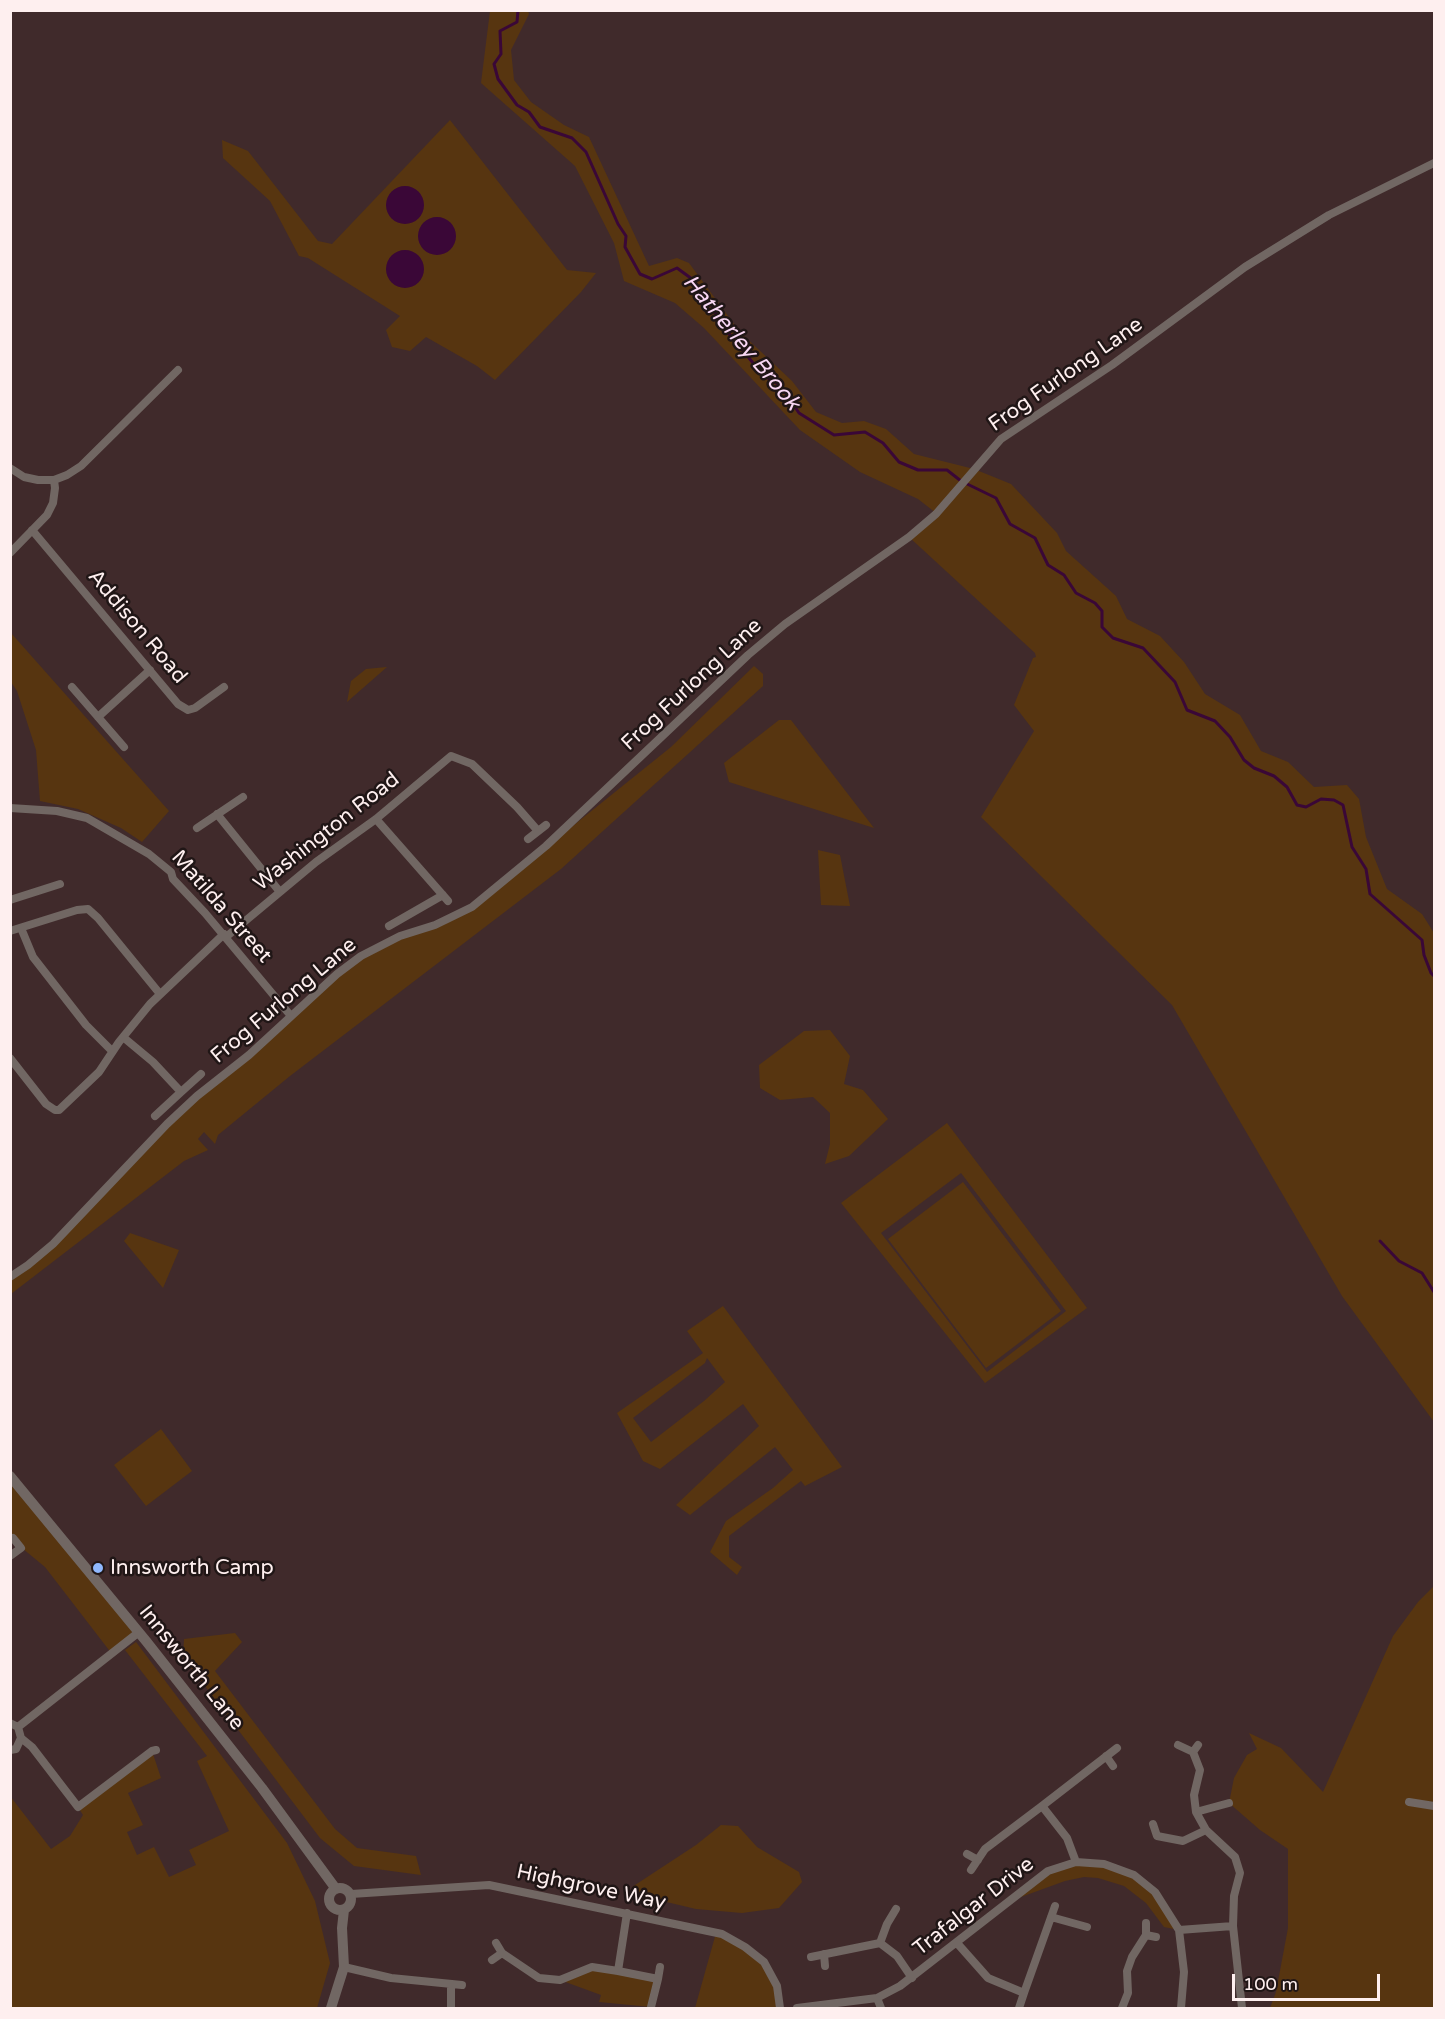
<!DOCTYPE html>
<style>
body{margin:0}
#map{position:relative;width:1445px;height:2019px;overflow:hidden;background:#402a2b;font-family:"Varela Round",sans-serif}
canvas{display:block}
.frame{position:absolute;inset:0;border:12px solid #feefef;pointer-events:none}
.scale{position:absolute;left:1232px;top:1974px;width:148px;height:27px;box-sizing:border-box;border:3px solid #feefef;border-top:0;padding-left:8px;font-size:18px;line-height:21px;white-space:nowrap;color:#feefef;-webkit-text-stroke:4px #201616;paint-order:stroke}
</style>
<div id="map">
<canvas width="1445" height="2019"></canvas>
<div class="frame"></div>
<div class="scale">100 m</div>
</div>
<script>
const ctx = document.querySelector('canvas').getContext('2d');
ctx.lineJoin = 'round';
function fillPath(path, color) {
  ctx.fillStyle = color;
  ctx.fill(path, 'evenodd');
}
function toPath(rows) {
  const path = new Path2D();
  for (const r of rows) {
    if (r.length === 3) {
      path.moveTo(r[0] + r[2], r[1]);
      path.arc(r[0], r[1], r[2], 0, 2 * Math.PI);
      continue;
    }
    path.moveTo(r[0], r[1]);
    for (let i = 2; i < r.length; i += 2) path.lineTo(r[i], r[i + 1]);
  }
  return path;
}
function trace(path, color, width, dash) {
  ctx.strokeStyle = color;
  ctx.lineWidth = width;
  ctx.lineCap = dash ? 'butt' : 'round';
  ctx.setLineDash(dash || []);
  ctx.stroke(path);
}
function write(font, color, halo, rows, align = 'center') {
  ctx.font = font + ' "Varela Round",sans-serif';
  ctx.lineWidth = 5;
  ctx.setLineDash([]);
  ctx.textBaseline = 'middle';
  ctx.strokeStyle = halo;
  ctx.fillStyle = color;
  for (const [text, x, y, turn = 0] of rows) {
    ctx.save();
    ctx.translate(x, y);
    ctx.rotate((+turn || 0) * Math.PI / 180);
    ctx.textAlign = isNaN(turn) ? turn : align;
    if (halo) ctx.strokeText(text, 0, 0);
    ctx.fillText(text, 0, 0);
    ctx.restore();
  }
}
fillPath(toPath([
 [490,11,528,11,529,14,511,50,514,80,531,102,564,125,589,137,649,266,677,258,689,263,740,332,792,381,816,412,842,423,864,421,886,429,914,454,974,469,1011,484,1057,533,1066,551,1116,596,1127,619,1160,636,1184,662,1205,694,1240,715,1261,751,1288,762,1314,787,1347,785,1359,799,1366,837,1387,889,1422,914,1434,933,1434,1422,1342,1296,1172,1005,981,817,1034,731,1014,705,1033,658,1036,657,1035,653,909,537,936,513,918,499,860,472,800,430,704,328,675,303,624,281,614,243,575,166,481,83],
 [450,120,567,270,596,273,581,292,495,380,477,366,426,337,410,351,392,347,386,330,400,316,308,258,299,256,270,201,223,158,222,140,248,151,318,241,332,244],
 [11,633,169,811,142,842,121,828,78,809,40,801,36,750,17,691,11,682],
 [754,666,763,674,763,686,561,869,290,1076,218,1135,215,1144,204,1132,198,1139,208,1150,184,1161,11,1294,11,1277,28,1265,167,1124,361,956,472,907,671,747],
 [387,667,347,702,351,681,366,669],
 [779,720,791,720,874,828,729,782,724,763],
 [818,850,840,855,850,906,821,905],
 [830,1030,850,1056,844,1084,863,1090,888,1119,849,1156,825,1164,830,1144,830,1113,813,1097,780,1100,760,1088,759,1065,804,1031],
 [947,1123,1087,1308,985,1383,841,1203],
 [961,1173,1066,1311,987,1372,881,1233],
 [963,1182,1061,1311,986,1368,888,1239],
 [130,1233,179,1250,163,1288,124,1241],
 [723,1306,842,1467,805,1486,801,1481,729,1536,729,1557,742,1567,737,1575,710,1552,726,1521,773,1488,793,1470,775,1447,690,1515,676,1505,759,1426,743,1404,660,1469,643,1461,617,1413,703,1353,687,1331],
 [707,1358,725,1382,704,1401,651,1442,633,1418,705,1363],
 [161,1429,192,1471,146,1506,114,1465],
 [10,1476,139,1632,112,1654,45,1567,11,1539],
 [1434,1586,1434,2008,1270,2008,1276,1992,1288,1928,1288,1849,1260,1830,1229,1803,1234,1778,1247,1755,1257,1749,1249,1733,1281,1748,1323,1792,1393,1636,1418,1602],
 [235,1633,242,1642,215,1671,335,1829,357,1848,416,1856,421,1875,354,1866,320,1838,183,1657,184,1639],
 [136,1642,287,1843,315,1901,330,1963,317,2008,11,2008,10,1796,51,1849,70,1836,83,1815,78,1807,152,1751,161,1778,128,1793,143,1825,127,1832,137,1855,154,1847,169,1877,196,1865,189,1850,229,1831,197,1761,207,1756,125,1650],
 [721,1825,738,1826,757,1847,799,1872,802,1882,779,1908,742,1913,696,1909,633,1894,632,1887,696,1845],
 [1076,1862,1104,1864,1134,1875,1155,1892,1179,1930,1164,1927,1146,1903,1124,1886,1098,1878,1084,1877,1065,1881,1010,1901,1048,1871],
 [716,1933,764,1962,777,1986,780,2008,695,2008],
 [592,1967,658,1979,651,2007,599,2002,601,1995,560,1980]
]), '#573510');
fillPath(toPath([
 [405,205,19],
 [437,236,19],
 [405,269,19]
]), '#3a0737');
trace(toPath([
 [518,10,517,22,500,31,501,54,494,64,498,79,517,105,529,112,540,127,572,138,586,152,618,224,626,236,625,247,640,274,652,279,677,268,692,279,712,305,720,323,763,375,781,386,799,413,834,435,865,432,883,443,899,462,918,470,947,470,961,481,996,498,1010,524,1035,538,1048,565,1064,575,1076,593,1095,603,1102,611,1102,627,1113,638,1143,648,1175,682,1187,710,1215,721,1230,737,1244,760,1254,768,1274,776,1287,787,1297,805,1306,807,1321,799,1334,800,1343,805,1352,847,1366,869,1370,894,1422,940,1424,955,1431,973,1434,976],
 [1380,1241,1399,1261,1422,1273,1434,1292]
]), '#3a0737', 3);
trace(toPath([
 [10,468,24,477,38,480,54,480,67,475,81,466,178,370],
 [32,530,178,704,188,710,195,708,224,687],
 [10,553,47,515,53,503,55,488,54,480],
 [72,687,124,747],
 [98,717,150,670],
 [10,808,57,811,87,818,149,854,171,872,173,879,205,913,291,1016],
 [217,814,280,892],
 [376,819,448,901],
 [197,828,243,797],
 [528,839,546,825],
 [10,900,60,884],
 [389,926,443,895],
 [21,928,33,957,86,1025,112,1051],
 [10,931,77,910,88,909,98,918,160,994],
 [226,937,316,862,376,819,451,756,472,764,517,807,538,831],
 [123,1037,153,1062,181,1092,155,1116],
 [10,1058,46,1104,55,1110,59,1110,99,1072,119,1042,150,1004,224,934],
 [181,1092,201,1074],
 [10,1277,28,1265,53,1244,167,1124,197,1096,249,1055,337,974,361,956,400,936,435,925,472,907,546,846,748,655,785,624,909,537,936,514,1001,439,1112,365,1245,267,1329,215,1434,163],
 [10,1556,21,1548,13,1538],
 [10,1723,18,1727,21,1738,16,1749,10,1750],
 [18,1727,139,1632],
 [21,1738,32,1747,78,1807,152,1751,156,1750],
 [1178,1745,1193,1752,1200,1770,1194,1795,1196,1812,1206,1830,1235,1857,1240,1873,1234,1896,1233,1926,1179,1930],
 [1193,1752,1198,1745],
 [1106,1756,1113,1766],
 [1409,1802,1434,1806],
 [1196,1812,1229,1803],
 [1153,1824,1157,1836,1183,1841,1206,1830],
 [967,1854,978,1860],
 [1076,1862,1067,1838,1042,1806,1117,1748],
 [971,1870,985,1849,1042,1806],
 [351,1894,489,1885,722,1934,745,1947,764,1962,777,1986,780,2008],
 [1051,1917,1087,1927],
 [1233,1926,1242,2008],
 [1146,1935,1156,1937],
 [496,1943,502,1953,539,1978,560,1980,592,1967,618,1971,627,1913],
 [880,1943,887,1924,896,1909],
 [957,1943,988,1978,1024,1993,1055,1906],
 [824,1954,825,1966],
 [811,1957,880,1943,897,1956,912,1978],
 [492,1960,502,1953],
 [344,1967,391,1978,462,1985],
 [618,1971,658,1979,651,2007],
 [658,1979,660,1967],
 [877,1998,881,2008],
 [451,2008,451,1984],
 [797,2008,877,1998,900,1986,1048,1871,1076,1862,1104,1864,1134,1875,1155,1892,1179,1930,1184,1972,1181,2008],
 [1019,2008,1024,1993],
 [1122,2008,1128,1993,1127,1971,1132,1957,1146,1935,1146,1923]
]), '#716763', 8);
trace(toPath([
 [10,1476,146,1641,262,1788,336,1889],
 [340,1899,11],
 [331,2008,344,1967,342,1928,344,1910]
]), '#716763', 10);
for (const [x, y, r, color] of [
 [98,1568,6,"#90b8fd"]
]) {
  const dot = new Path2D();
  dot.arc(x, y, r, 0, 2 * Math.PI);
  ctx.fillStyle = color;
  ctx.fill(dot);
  trace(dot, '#201616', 2);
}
write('21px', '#feefef', '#201616', [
 ["Frog Furlong Lane",1066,375,-35],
 ["Addison Road",137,627,50],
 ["Frog Furlong Lane",692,685,-43],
 ["Washington Road",327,832,-38],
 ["Matilda Street",221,907,49],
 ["Frog Furlong Lane",284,1001,-40],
 ["Innsworth Lane",191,1668,51],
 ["Highgrove Way",591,1888,12],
 ["Trafalgar Drive",974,1907,-38]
]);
write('21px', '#feefef', '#201616', [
 ["Innsworth Camp",110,1568]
], 'left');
write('italic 22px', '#f8d7f3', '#201616', [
 ["Hatherley Brook",741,343,50]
]);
</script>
